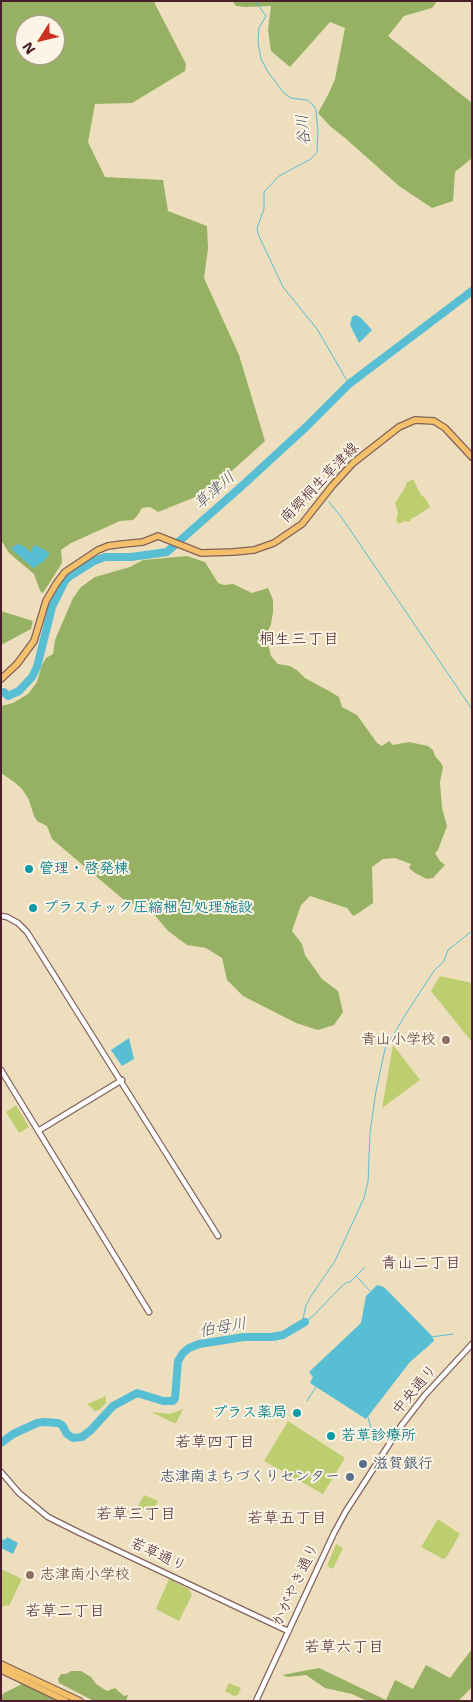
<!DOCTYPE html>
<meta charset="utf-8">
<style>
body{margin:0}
#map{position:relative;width:473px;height:1702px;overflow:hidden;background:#eddfbd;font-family:"Shantell Sans",sans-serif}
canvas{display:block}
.frame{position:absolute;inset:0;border:2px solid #4a1f2b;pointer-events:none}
.north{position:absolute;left:15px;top:15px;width:50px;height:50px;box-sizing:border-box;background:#fcf5e5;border:1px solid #b59f9b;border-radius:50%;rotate:234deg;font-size:14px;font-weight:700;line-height:20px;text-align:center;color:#4a1f2b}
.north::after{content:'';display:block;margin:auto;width:18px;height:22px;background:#c8321e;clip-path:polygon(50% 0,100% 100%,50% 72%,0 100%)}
</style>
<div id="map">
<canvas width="473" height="1702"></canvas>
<div class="frame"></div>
<div class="north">N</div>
</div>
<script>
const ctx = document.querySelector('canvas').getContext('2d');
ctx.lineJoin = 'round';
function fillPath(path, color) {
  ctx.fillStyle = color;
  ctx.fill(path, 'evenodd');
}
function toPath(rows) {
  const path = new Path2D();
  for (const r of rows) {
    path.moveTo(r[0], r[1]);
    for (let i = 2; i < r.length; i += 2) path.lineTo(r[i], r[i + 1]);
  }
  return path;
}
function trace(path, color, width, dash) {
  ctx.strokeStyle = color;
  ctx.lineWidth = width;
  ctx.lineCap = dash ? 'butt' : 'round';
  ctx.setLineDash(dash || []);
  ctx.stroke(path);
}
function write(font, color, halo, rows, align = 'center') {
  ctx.font = font + ' "Shantell Sans","Klee One",sans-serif';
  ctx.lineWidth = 4;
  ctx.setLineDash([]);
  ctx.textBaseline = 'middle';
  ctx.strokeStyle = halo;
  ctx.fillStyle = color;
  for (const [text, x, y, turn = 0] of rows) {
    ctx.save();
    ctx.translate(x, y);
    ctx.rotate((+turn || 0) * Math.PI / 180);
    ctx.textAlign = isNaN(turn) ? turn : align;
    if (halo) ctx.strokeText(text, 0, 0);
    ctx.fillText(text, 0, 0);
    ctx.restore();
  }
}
fillPath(toPath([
 [413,479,421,495,425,498,430,507,415,517,413,517,409,522,404,521,399,524,396,521,398,513,395,503,406,486,406,483],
 [440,976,472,983,472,1042,431,991],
 [393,1045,420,1080,382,1108],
 [16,1105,29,1127,19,1133,6,1112],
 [106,1396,106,1403,99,1410,95,1411,87,1404],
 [183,1409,176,1423,174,1423,153,1413,153,1412,170,1414],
 [288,1421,345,1458,323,1494,264,1461],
 [144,1495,158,1501,151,1513,138,1506],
 [438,1519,460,1534,446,1558,443,1559,421,1547],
 [336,1544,343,1548,333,1569,327,1566],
 [1,1569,22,1579,9,1606,6,1605,1,1608],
 [169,1579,189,1589,192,1595,179,1621,156,1609],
 [229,1683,241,1688,238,1695,234,1696,225,1691]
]), '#bdce71');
fillPath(toPath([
 [1,1,155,1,155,4,186,64,185,71,132,103,95,104,88,142,105,177,163,180,168,211,207,226,208,249,204,278,239,355,265,441,225,477,198,496,158,512,150,507,142,508,137,516,133,520,120,521,71,543,61,550,62,563,43,593,41,592,39,588,34,574,9,553,1,540],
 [25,25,55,25,55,55,25,55],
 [232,1,437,1,432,8,404,16,388,36,472,103,472,158,455,172,453,201,432,208,399,186,345,138,330,126,318,113,329,93,335,79,345,28,330,22,290,67,271,51,268,30,271,6,245,7,236,6],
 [187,556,205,562,218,583,224,585,233,584,252,593,268,588,273,600,273,612,271,624,266,636,271,656,278,664,290,666,298,671,305,678,331,692,339,697,342,707,357,715,377,743,382,746,389,741,393,745,409,742,428,746,433,750,435,756,441,763,443,767,440,782,442,808,447,826,438,850,435,853,440,861,445,865,433,878,427,879,415,873,409,868,411,864,395,858,383,859,372,867,373,903,357,914,353,916,347,908,310,896,301,905,292,931,302,944,305,955,322,979,338,991,343,1012,334,1025,318,1030,296,1023,243,996,227,980,222,958,206,948,187,945,168,931,153,913,124,900,52,839,47,826,37,821,34,816,29,800,22,789,14,782,1,773,1,706,13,703,28,694,37,682,42,665,46,658,53,654,55,640,73,598,81,587,95,577,130,567,143,560],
 [1,611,33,621,31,629,1,645],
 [472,1649,472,1687,458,1701,367,1701,352,1694,325,1688,306,1675,288,1677,282,1675,319,1668,386,1700,395,1680,413,1689,426,1665,450,1678],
 [71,1671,81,1671,91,1677,96,1684,107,1691,115,1688,124,1696,128,1695,126,1701,94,1701,59,1683,58,1679,61,1674,66,1674],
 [22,1684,27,1685,57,1701,1,1701,1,1696,4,1693]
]), '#96b163');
fillPath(toPath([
 [355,315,360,317,372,330,359,343,350,325,352,317],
 [17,544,24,546,30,552,32,551,33,547,35,545,45,550,50,554,43,562,33,568,8,546,13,548],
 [129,1038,134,1059,122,1066,111,1050],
 [377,1285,384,1287,432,1336,434,1341,410,1362,366,1419,310,1383,313,1377,309,1372,361,1323,366,1296],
 [7,1537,18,1543,13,1554,1,1548,2,1539,5,1540]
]), '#57bed4');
trace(toPath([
 [255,1,266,16,259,28,258,43,261,59,268,72,284,93,291,98,307,100,313,105,316,110,318,133,317,152,311,159,279,176,264,192,264,209,257,228,258,234,283,287,317,329,349,384],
 [329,502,342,518,472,709],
 [365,1267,350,1282,347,1282,340,1288,314,1315,305,1322,303,1319,306,1305,311,1296,335,1261,364,1198,368,1182,370,1132,376,1091,385,1049,407,1012,434,971,444,961,448,950,472,931],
 [357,1277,370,1291],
 [271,1337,276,1342],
 [432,1337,453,1334],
 [307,1401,316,1387],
 [368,1417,373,1436]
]), '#57bed4', 1);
trace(toPath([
 [1,693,4,692,8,696,19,691,32,677,37,667,52,607,65,581,70,576,94,561,105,557,131,557,167,552,243,485,306,427,349,384,472,291],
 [1,1443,13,1434,37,1423,44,1422,58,1423,62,1425,67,1434,73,1438,82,1437,91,1430,113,1406,137,1393,163,1401,173,1401,175,1398,178,1361,183,1353,189,1348,199,1344,244,1337,271,1337,283,1335,305,1322]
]), '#57bed4', 8);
const minor = toPath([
 [1,916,7,917,18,923,27,932,218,1236],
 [1,1070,149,1312],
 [38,1131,122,1080],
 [1,1472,19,1493,48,1517,80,1533,288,1631],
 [256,1701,334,1533,346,1511,401,1426,425,1395,472,1344]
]);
const major = toPath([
 [1,679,17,664,34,641,46,601,56,584,65,572,98,550,108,546,123,544,143,542,158,536,201,553,233,552,254,550,274,543,302,524,332,486,353,463,399,427,415,420,434,421,445,428,472,457],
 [1,1664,80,1701],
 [1,1670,66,1701]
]);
trace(minor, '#83625e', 7);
trace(major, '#83625e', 8);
trace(minor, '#fff', 4.5);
trace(major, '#f4c16a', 5.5);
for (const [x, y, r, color] of [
 [29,869,5,"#0f9aa8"],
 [33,908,5,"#0f9aa8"],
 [446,1040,5,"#8d6e63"],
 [297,1413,5,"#0f9aa8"],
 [331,1436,5,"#0f9aa8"],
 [363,1464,5,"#5c6f8a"],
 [350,1477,5,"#5c6f8a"],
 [30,1575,5,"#8d6e63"]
]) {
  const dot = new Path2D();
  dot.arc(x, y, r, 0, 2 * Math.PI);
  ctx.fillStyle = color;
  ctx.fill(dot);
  trace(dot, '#fcf5e5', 2);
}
write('15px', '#4a1f2b', '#fcf5e5', [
 ["南郷桐生草津線",320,483,-46],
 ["中央通り",415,1390,-50],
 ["若草通り",158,1555,25],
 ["かがやき通り",296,1585,-65]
]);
write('bold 15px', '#0d838f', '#fcf5e5', [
 ["管理・啓発棟",39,869],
 ["プラスチック圧縮梱包処理施設",43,908],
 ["プラス薬局",287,1413,"right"],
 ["若草診療所",341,1436]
], 'left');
write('bold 15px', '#785e54', '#fcf5e5', [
 ["青山小学校",436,1040],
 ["志津南小学校",40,1575,"left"]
], 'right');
write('bold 15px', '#4e5e75', '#fcf5e5', [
 ["滋賀銀行",373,1464],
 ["志津南まちづくりセンター",340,1477,"right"]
], 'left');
write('italic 16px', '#4f5766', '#fcf5e5', [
 ["谷川",304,130,-95],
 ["草津川",215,491,-41],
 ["伯母川",223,1328,-10]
]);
write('16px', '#4a1f2b', '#fcf5e5', [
 ["桐生三丁目",299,640],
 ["青山二丁目",421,1264],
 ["若草四丁目",215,1443],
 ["若草三丁目",136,1515],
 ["若草五丁目",287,1519],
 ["若草二丁目",65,1612],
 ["若草六丁目",344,1648]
]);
</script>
